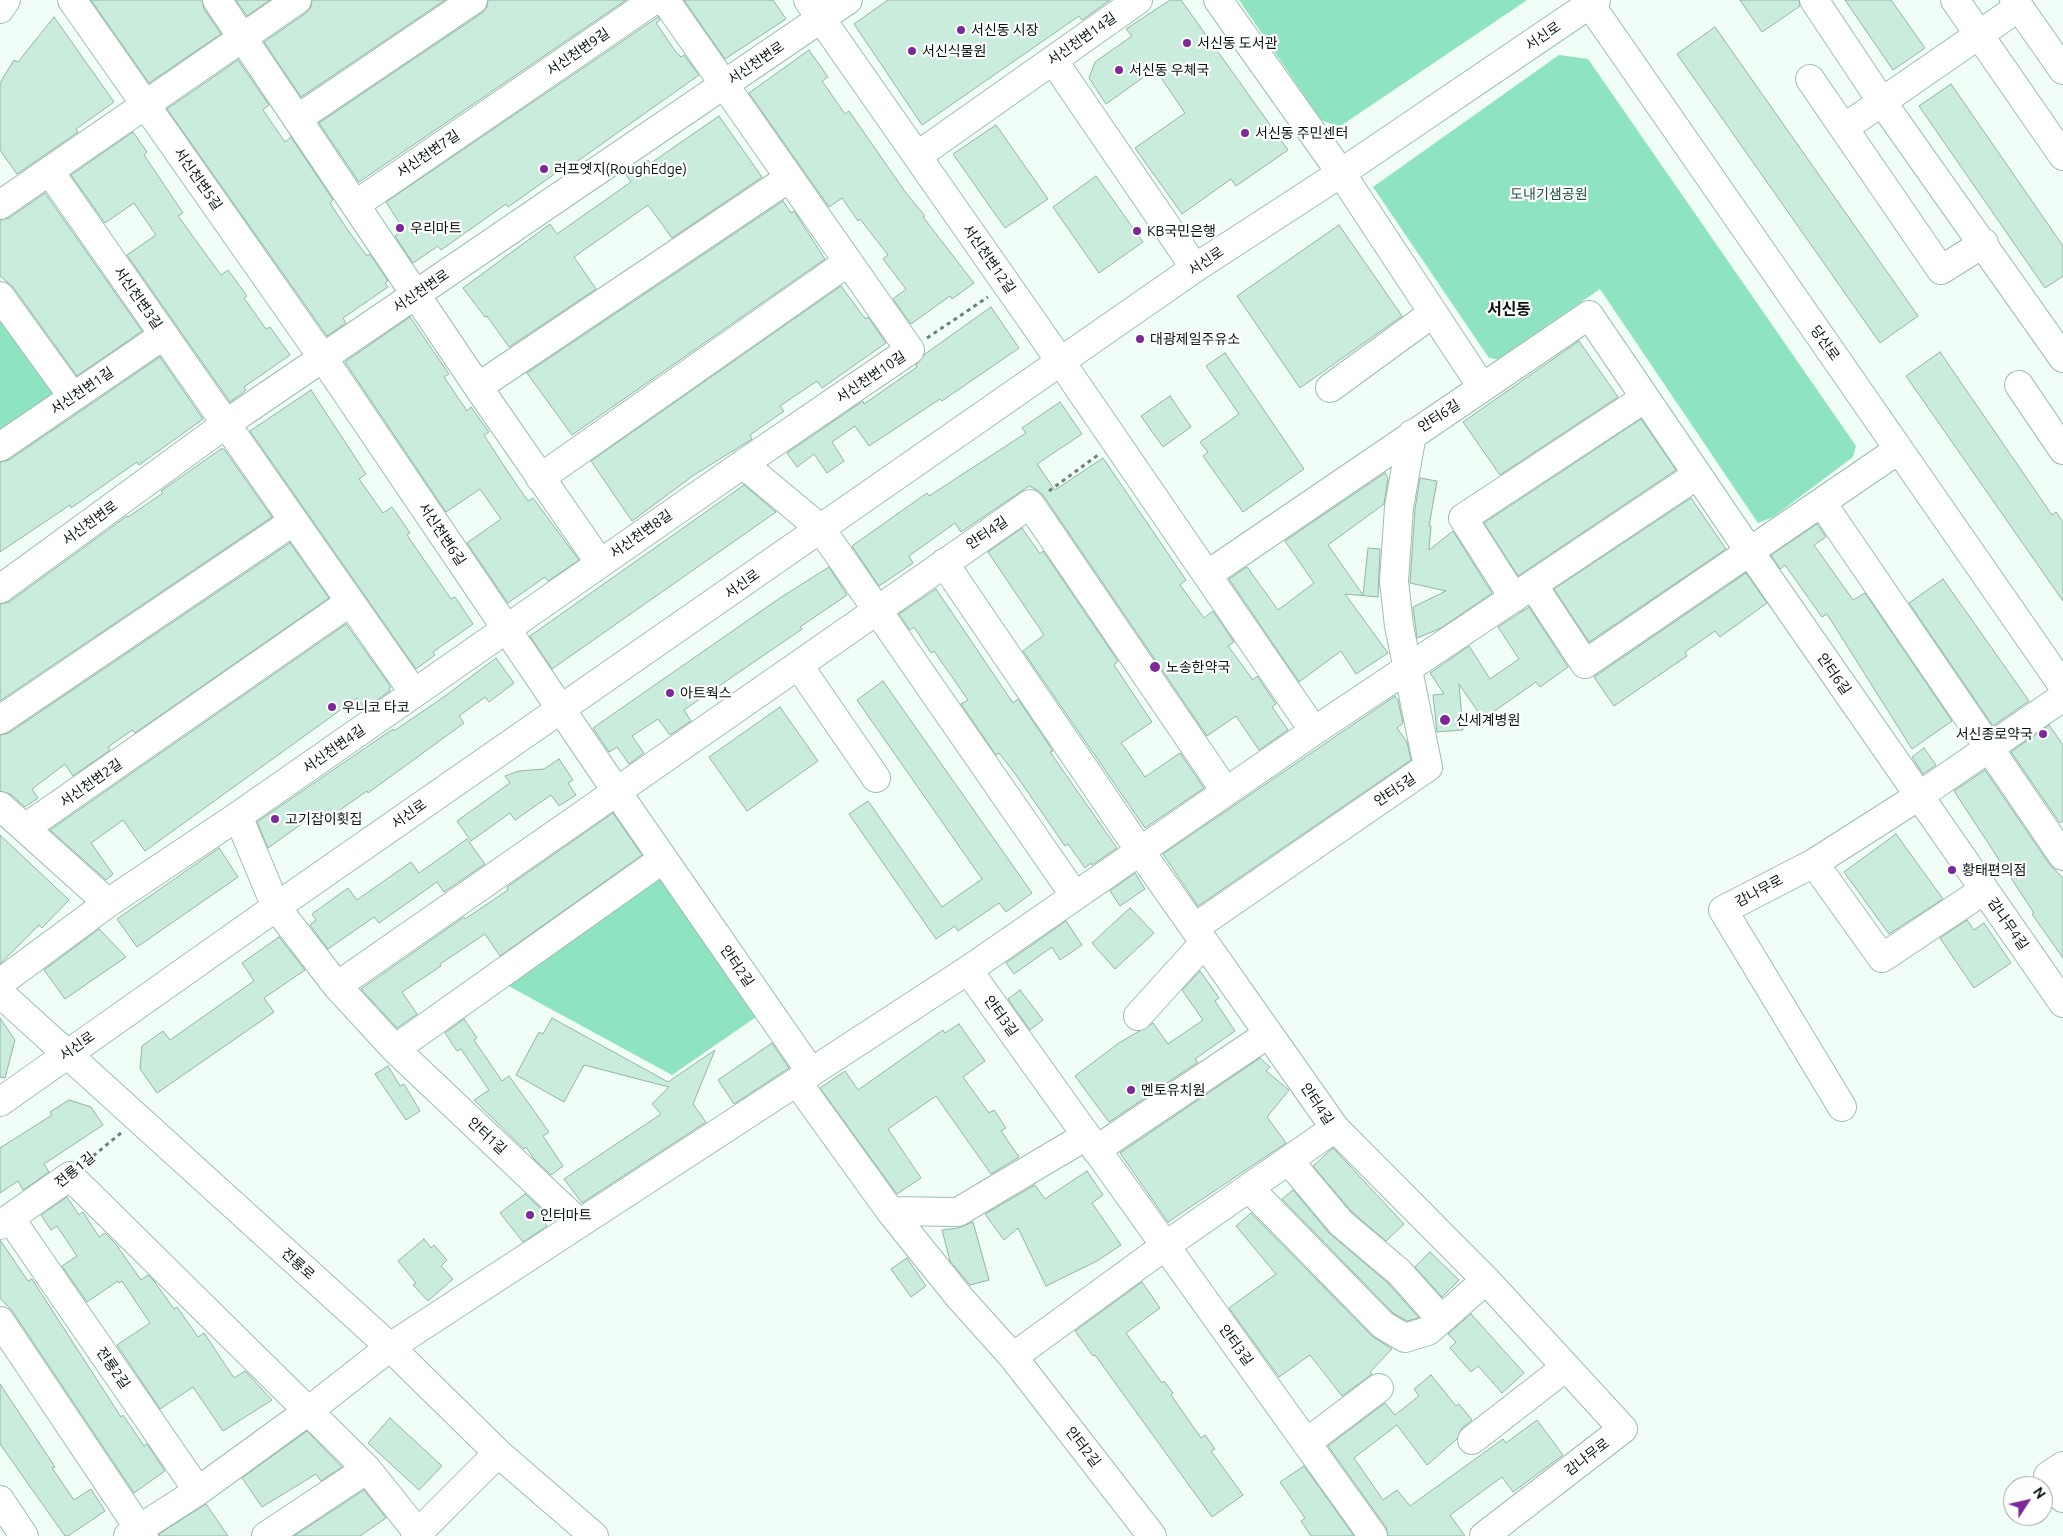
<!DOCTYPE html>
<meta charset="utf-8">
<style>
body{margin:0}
#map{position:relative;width:2063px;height:1536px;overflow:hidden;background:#f0fef7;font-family:Ubuntu,sans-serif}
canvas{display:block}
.north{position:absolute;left:2003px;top:1476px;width:50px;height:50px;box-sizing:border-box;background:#fff;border:1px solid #9ca19f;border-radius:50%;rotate:55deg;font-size:14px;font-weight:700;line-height:20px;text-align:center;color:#08140f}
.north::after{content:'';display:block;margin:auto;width:18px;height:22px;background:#7c2898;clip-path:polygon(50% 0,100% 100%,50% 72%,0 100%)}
</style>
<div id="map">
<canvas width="2063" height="1536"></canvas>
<div class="north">N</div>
</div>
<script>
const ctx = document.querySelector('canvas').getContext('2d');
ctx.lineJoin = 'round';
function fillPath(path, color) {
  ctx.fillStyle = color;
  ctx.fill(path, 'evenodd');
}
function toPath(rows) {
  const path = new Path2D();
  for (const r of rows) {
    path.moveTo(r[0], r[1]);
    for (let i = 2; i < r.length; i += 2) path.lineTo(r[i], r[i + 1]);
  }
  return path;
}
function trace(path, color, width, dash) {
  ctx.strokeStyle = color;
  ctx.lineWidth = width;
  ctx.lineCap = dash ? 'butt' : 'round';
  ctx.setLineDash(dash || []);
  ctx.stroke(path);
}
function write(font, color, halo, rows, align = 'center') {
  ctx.font = font + ' Ubuntu,"Noto Sans KR",sans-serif';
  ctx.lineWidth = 4.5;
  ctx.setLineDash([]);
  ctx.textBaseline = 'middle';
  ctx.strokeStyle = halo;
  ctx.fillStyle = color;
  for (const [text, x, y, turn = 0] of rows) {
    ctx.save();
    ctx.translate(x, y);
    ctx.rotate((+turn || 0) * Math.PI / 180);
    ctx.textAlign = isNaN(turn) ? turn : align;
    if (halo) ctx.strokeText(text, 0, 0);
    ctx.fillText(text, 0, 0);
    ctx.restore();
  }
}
fillPath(toPath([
 [1239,0,1527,0,1339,127,1321,120],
 [1559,55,1588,59,1856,446,1853,457,1773,517,1758,523,1600,289,1498,359,1489,358,1373,187],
 [0,312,57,395,0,435],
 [660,875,759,1015,672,1075,505,984]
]), '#8ee3c0');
const building = toPath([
 [91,0,202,0,204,9,221,34,149,83,91,0],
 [236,0,270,0,247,16,236,0],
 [312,0,445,0,301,97,264,42,306,13,311,7,312,0],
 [488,0,626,0,359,182,319,123,482,13,487,7,488,0],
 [684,0,773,0,786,19,725,59,684,0],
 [888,0,1110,0,1082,20,1079,16,922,125,854,24,888,0],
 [1170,0,1181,0,1288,150,1236,186,1231,179,1182,214,1135,148,1185,113,1155,69,1106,104,1089,78,1095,62,1132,36,1126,29,1170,0],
 [1740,0,1799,0,1800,6,1762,32,1740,0],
 [1845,0,1891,0,1925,48,1893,70,1845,0],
 [54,17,114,102,76,129,78,132,17,174,0,150,0,83,14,60,18,62,54,17],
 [658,17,660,20,656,23,676,52,681,57,684,55,699,75,572,165,570,163,508,207,506,204,441,250,438,246,413,263,395,236,404,230,386,202,658,17],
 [1715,27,1918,316,1880,343,1677,54,1715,27],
 [809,50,828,77,822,81,845,114,849,111,906,193,925,216,923,217,974,283,952,299,950,296,911,324,893,299,906,289,883,259,888,255,860,219,858,221,842,198,829,207,749,93,809,50],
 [238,60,269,105,263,110,285,142,291,137,333,200,330,203,347,229,367,256,370,254,388,281,385,283,388,287,343,318,346,323,327,336,167,109,238,60],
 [1951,84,2063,246,2063,276,2045,288,1919,106,1951,84],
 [719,116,762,177,672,238,648,205,574,257,596,289,509,347,487,316,485,317,463,288,550,224,557,234,631,182,626,175,648,160,651,163,719,116],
 [996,125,1048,199,1005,228,953,154,996,125],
 [133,132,147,152,144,155,183,213,178,216,221,275,228,270,247,296,244,298,266,329,270,327,290,355,244,387,246,390,230,402,127,255,156,235,134,203,105,223,71,175,133,132],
 [1096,176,1143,242,1099,273,1053,207,1096,176],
 [45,193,142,331,77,376,13,287,0,276,0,220,9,218,45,193],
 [783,201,791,213,794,211,825,259,572,435,527,373,783,201],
 [1339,225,1402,316,1300,388,1237,296,1339,225],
 [841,286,863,316,866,319,868,317,886,343,822,388,817,381,780,406,784,411,750,435,752,439,694,475,632,521,591,461,841,286],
 [991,307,1019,348,942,401,940,399,869,446,855,426,832,442,844,461,827,473,814,454,797,467,787,453,863,401,864,404,917,367,916,365,925,354,991,307],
 [410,317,449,374,444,377,467,411,471,407,489,432,484,435,506,469,528,501,533,498,579,560,548,581,545,577,508,603,467,543,501,519,480,489,446,512,345,362,410,317],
 [1579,341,1618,397,1500,475,1463,422,1579,341],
 [1940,352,2052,515,2056,512,2063,522,2063,601,1906,376,1940,352],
 [1225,353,1304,469,1243,512,1203,456,1208,452,1200,442,1239,414,1206,366,1225,353],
 [160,357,203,419,139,465,137,462,71,508,70,505,0,552,0,462,9,460,160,357],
 [311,390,366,474,359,479,383,513,392,507,410,533,407,535,451,599,455,597,473,624,433,652,435,655,416,669,250,431,311,390],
 [1170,396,1191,427,1163,447,1141,416,1170,396],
 [1060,402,1082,434,1037,464,1055,490,1103,458,1186,580,1180,585,1204,618,1213,611,1234,642,1228,646,1253,680,1257,676,1276,704,1272,707,1288,730,1259,750,1236,716,1207,736,1043,495,1037,490,1029,486,961,532,955,523,909,556,913,563,879,586,852,546,927,493,929,496,1026,433,1022,428,1060,402],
 [1641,419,1676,470,1518,576,1484,523,1641,419],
 [221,449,224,449,272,517,0,701,0,604,9,602,127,516,128,517,163,493,161,491,221,449],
 [1385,473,1388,478,1384,504,1328,545,1363,595,1368,548,1380,549,1378,597,1345,594,1388,653,1356,674,1341,651,1299,682,1229,579,1247,567,1278,610,1314,583,1285,541,1385,473],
 [1420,478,1437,481,1429,526,1431,526,1429,550,1453,531,1492,593,1441,628,1417,638,1413,607,1446,591,1410,583,1415,509,1420,478],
 [744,485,776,512,552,669,530,636,744,485],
 [1691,498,1726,549,1589,642,1554,589,1691,498],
 [1817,524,1826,537,1814,545,1853,600,1865,593,1952,721,1912,749,1827,614,1822,617,1785,565,1780,569,1771,555,1817,524],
 [1022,528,1040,554,1043,551,1118,661,1114,665,1152,722,1121,743,1125,748,1145,777,1180,753,1204,788,1145,828,1023,651,1044,635,988,552,1022,528],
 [290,543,329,598,135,733,132,730,108,747,110,750,73,776,65,764,32,789,38,798,25,807,10,794,0,791,0,735,9,733,290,543],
 [829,567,847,595,800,627,802,629,684,710,691,721,670,735,658,719,632,736,644,753,629,764,617,747,609,752,593,728,780,598,829,567],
 [1746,573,1767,603,1720,637,1715,631,1685,652,1687,656,1614,706,1594,677,1746,573],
 [1943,579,2029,701,1993,726,1909,603,1943,579],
 [936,589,1013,703,1018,699,1053,751,1050,752,1117,848,1092,865,1091,863,1085,868,1068,844,1065,846,1016,775,999,753,996,755,961,704,968,700,934,651,931,653,914,627,910,630,899,614,936,589],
 [1529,607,1568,667,1540,687,1536,682,1483,719,1459,684,1463,730,1437,732,1433,695,1444,694,1430,673,1469,646,1490,679,1519,659,1498,627,1529,607],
 [346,624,391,687,389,688,390,691,364,709,357,698,145,851,123,820,91,843,113,874,106,880,50,830,346,624],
 [496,658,514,683,489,702,485,697,459,716,464,723,368,793,367,791,320,824,314,815,268,848,257,822,393,729,394,731,445,696,496,658],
 [883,681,1032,893,1006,912,999,903,958,931,955,926,936,939,849,814,868,801,942,907,982,879,857,700,883,681],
 [1395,696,1398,700,1403,723,1397,728,1407,742,1411,760,1198,906,1163,854,1395,696],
 [780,707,818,761,747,811,709,757,780,707],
 [2049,725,2063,745,2063,821,2060,823,2011,752,2049,725],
 [1924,748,1936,765,1923,774,1912,757,1924,748],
 [559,759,573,780,568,783,576,795,559,806,551,795,515,820,510,813,471,841,457,821,510,783,505,776,519,771,544,769,559,759],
 [1985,770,2050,865,2063,878,2063,958,2032,914,2034,913,1954,791,1985,770],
 [613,813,642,855,500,956,485,934,440,964,441,966,402,992,417,1014,397,1028,361,989,464,917,465,919,508,890,507,887,613,813],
 [1896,834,1943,899,1889,934,1844,872,1896,834],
 [0,835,69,900,42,928,39,925,0,964,0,835],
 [467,839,485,864,444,892,437,882,379,923,374,917,328,949,310,925,316,920,312,914,348,888,357,900,411,862,419,873,467,839],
 [219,848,238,877,137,947,117,919,219,848],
 [1135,873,1145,889,1120,906,1110,891,1135,873],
 [1130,908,1154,933,1115,969,1092,943,1130,908],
 [1967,920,1974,930,1984,923,2011,963,1974,988,1940,938,1967,920],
 [1066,921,1082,945,1060,960,1052,947,1014,974,1006,963,1066,921],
 [99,929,126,957,65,999,44,970,99,929],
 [279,937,305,970,264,998,274,1012,157,1093,140,1069,142,1046,163,1031,170,1040,254,981,242,963,279,937],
 [1200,971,1219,998,1215,1001,1235,1031,1195,1059,1198,1062,1109,1122,1075,1076,1119,1043,1153,1023,1168,1044,1203,1020,1182,990,1200,971],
 [1020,990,1043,1020,1030,1030,1008,999,1020,990],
 [0,1018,15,1040,5,1078,0,1077,0,1018],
 [552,1018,668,1082,715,1050,693,1104,706,1122,582,1203,564,1179,661,1114,652,1104,669,1087,584,1065,564,1102,516,1075,539,1032,543,1034,552,1018],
 [464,1019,477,1038,474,1040,502,1081,509,1076,549,1132,543,1136,563,1166,551,1175,534,1159,526,1147,524,1149,474,1100,489,1090,461,1049,457,1051,445,1033,464,1019],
 [959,1024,985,1061,963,1077,989,1113,994,1110,1006,1128,1001,1131,1019,1157,991,1174,936,1096,888,1129,921,1178,897,1194,820,1088,845,1071,858,1090,943,1030,945,1033,959,1024],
 [772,1043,789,1068,734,1104,718,1080,772,1043],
 [1260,1058,1270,1067,1266,1071,1289,1090,1267,1117,1286,1143,1168,1222,1120,1153,1260,1058],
 [388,1066,400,1086,404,1084,420,1111,406,1120,375,1074,388,1066],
 [69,1100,91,1107,103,1125,44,1164,49,1172,23,1190,18,1181,0,1193,0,1148,52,1115,50,1112,69,1100],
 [1333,1148,1404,1224,1386,1241,1352,1212,1313,1166,1333,1148],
 [1087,1171,1103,1195,1092,1203,1121,1245,1097,1261,1046,1286,1018,1228,1004,1240,985,1214,1035,1185,1045,1199,1087,1171],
 [1293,1190,1329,1233,1388,1283,1419,1318,1407,1321,1393,1313,1282,1199,1293,1190],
 [525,1194,547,1214,542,1218,547,1226,523,1242,500,1213,525,1194],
 [67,1197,79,1215,83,1212,99,1237,105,1233,115,1243,141,1280,148,1275,154,1281,174,1309,177,1307,198,1337,204,1333,234,1378,245,1371,272,1400,223,1431,193,1387,160,1409,117,1345,150,1323,122,1281,119,1283,118,1281,87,1302,62,1266,77,1256,57,1226,51,1230,41,1215,67,1197],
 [1251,1213,1372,1336,1392,1349,1370,1372,1372,1374,1342,1396,1310,1355,1279,1377,1229,1308,1276,1274,1236,1226,1251,1213],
 [973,1222,989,1280,970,1285,950,1261,942,1230,958,1228,973,1222],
 [424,1239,431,1248,434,1245,447,1260,441,1266,453,1279,428,1301,413,1285,416,1283,398,1261,424,1239],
 [0,1240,28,1281,32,1279,121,1417,123,1415,144,1446,147,1444,165,1471,134,1493,13,1312,0,1298,0,1240],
 [1430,1252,1459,1280,1442,1297,1415,1267,1430,1252],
 [907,1258,926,1286,911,1297,891,1269,907,1258],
 [1142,1282,1160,1308,1126,1333,1162,1383,1164,1381,1173,1393,1171,1395,1201,1438,1205,1435,1215,1449,1211,1451,1243,1495,1212,1517,1095,1355,1093,1356,1075,1331,1142,1282],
 [1471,1314,1524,1373,1502,1393,1478,1366,1471,1372,1450,1348,1456,1342,1448,1334,1471,1314],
 [1431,1375,1456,1406,1459,1404,1472,1420,1462,1428,1457,1439,1427,1465,1397,1425,1354,1458,1383,1500,1397,1490,1410,1506,1503,1439,1506,1443,1537,1420,1563,1455,1513,1492,1502,1477,1450,1515,1465,1536,1388,1536,1386,1527,1328,1446,1385,1403,1395,1415,1419,1396,1414,1389,1431,1375],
 [0,1384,55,1467,52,1468,74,1500,91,1489,105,1511,68,1536,65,1536,0,1444,0,1384],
 [390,1418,442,1466,419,1490,368,1443,390,1418],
 [307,1431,342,1467,321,1481,316,1474,262,1507,242,1478,307,1431],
 [1304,1466,1354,1536,1311,1536,1301,1521,1305,1518,1280,1482,1304,1466],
 [364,1490,386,1518,360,1536,294,1536,364,1490],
 [206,1504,228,1536,159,1536,159,1534,206,1504]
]);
fillPath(building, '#caecdd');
trace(building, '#93b4a5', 1);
const minor = toPath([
 [72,0,323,358,617,792,811,1072],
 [217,0,478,387,600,563],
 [808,0,1061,362,1314,731],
 [1218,0,1341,173,1482,387],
 [1587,0,2063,686],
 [1814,0,1882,102,2063,358],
 [1955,0,2063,156],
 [2014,0,2063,70],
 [0,9,6,0],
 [1053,60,1195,268],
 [1810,79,1941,270,1984,243],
 [297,119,473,0],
 [1844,128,2019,7],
 [917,156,1138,0],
 [50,172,414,693],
 [0,205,297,0],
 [355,205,654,0],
 [0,296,73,397],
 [2019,385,2063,450],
 [478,387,789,178],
 [1330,388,1433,313],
 [0,447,164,335],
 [743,464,821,529,1075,896],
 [540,478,848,262],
 [1822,503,2063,856],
 [944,563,1140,851,1335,1128,1486,1280,1623,1429,1484,1536],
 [1207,575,1589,315,1750,552,2063,1003],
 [1533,585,1585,664,1898,450],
 [0,589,227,423,848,0],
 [1514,598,1463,518,1645,398],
 [799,666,876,778],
 [0,720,294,521],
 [0,806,108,903,238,816,743,464,910,350,665,0],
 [238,816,276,907,337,986,395,1049,579,1223],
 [25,828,350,602],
 [1814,863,1882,958,1984,890],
 [1194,928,1428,767,1399,626,1394,581,1399,507,1412,434],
 [968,970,1373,1536],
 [0,983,108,903],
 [337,986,1030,504,1226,792],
 [0,993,390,1347,498,1453,594,1536],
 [1138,1016,1204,943],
 [395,1049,663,859],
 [797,1082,890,1211,960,1298,1013,1357,1152,1536],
 [0,1102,276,907,1195,268,1341,173,1596,0],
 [1842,1107,1723,910,1814,863,1919,796,2063,697],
 [1096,1150,1268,1034],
 [1289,1161,1341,1223,1399,1272,1441,1319],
 [1249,1188,1383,1325,1405,1338,1428,1331,1486,1280],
 [890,1211,958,1212,1086,1136],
 [10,1218,198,1491],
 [0,1225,70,1176,367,1469,418,1533],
 [0,1321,144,1536],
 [1013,1357,1165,1246,1335,1128],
 [1472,1440,1566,1367],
 [1306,1443,1379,1388],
 [2063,1466,2048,1476,2063,1498],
 [0,1500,24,1536],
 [128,1536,198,1491,307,1412,390,1347,968,970,1314,731,1697,475],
 [266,1536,367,1469],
 [415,1536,498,1453]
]);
trace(minor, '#9dbeaf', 30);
trace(toPath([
 [927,338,988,297],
 [1049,491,1098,455],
 [87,1161,121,1133]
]), '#727f79', 3, [4, 4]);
trace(minor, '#fff', 28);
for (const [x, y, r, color] of [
 [961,30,5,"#7c2898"],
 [1187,43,5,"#7c2898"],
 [912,51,5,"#7c2898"],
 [1119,70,5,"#7c2898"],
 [1245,133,5,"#7c2898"],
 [544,169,5,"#7c2898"],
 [400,228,5,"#7c2898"],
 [1137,231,5,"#7c2898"],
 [1140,339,5,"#7c2898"],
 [1155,667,6,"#7c2898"],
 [670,693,5,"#7c2898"],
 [332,707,5,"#7c2898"],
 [1445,720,6,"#7c2898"],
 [2043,734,5,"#7c2898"],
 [275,819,5,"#7c2898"],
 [1952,870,5,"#7c2898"],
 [1131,1090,5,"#7c2898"],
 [530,1215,5,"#7c2898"]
]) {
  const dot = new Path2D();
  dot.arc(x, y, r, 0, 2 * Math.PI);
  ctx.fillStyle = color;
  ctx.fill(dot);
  trace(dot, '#fff', 2);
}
write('14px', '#08140f', '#fff', [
 ["서신동 시장",971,30],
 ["서신동 도서관",1197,43],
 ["서신식물원",922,51],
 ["서신동 우체국",1129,70],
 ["서신동 주민센터",1255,133],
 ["러프엣지(RoughEdge)",554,169],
 ["우리마트",410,228],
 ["KB국민은행",1147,231],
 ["대광제일주유소",1150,339],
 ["노송한약국",1166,667],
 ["아트웍스",680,693],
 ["우니코 타코",342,707],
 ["신세계병원",1456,720],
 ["서신종로약국",2033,734,"right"],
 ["고기잡이횟집",285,819],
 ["황태편의점",1962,870],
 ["멘토유치원",1141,1090],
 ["인터마트",540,1215]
], 'left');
write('14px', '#08140f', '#fff', [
 ["서신로",1543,36,-34],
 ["서신천변14길",1082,39,-35],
 ["서신천변9길",578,52,-34],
 ["서신천변로",756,63,-34],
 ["서신천변7길",428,154,-34],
 ["서신천변5길",198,179,55],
 ["서신천변12길",989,259,55],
 ["서신로",1206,261,-34],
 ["서신천변로",421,291,-34],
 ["서신천변3길",138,298,55],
 ["당산로",1825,343,55],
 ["서신천변10길",871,377,-34],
 ["서신천변1길",82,391,-34],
 ["안터6길",1439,416,-33],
 ["서신천변로",90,523,-36],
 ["안터4길",987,533,-34],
 ["서신천변6길",442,534,56],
 ["서신천변8길",641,534,-35],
 ["서신로",742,584,-35],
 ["안터6길",1834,674,55],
 ["서신천변4길",334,749,-35],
 ["서신천변2길",91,783,-35],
 ["안터5길",1395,790,-34],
 ["서신로",409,814,-35],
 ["감나무로",1759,891,-28],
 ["감나무4길",2008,924,55],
 ["안터2길",737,966,55],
 ["안터3길",1001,1016,54],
 ["서신로",77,1046,-35],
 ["안터4길",1317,1104,56],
 ["안터1길",487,1136,43],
 ["전룡1길",75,1170,-39],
 ["전룡로",298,1264,42],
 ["안터3길",1236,1345,54],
 ["전룡2길",113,1368,55],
 ["안터2길",1083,1447,52],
 ["감나무로",1587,1457,-37]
]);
write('14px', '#205240', '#fff', [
 ["도내기샘공원",1549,194]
]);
write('bold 16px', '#08140f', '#fff', [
 ["서신동",1509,310]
]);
</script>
